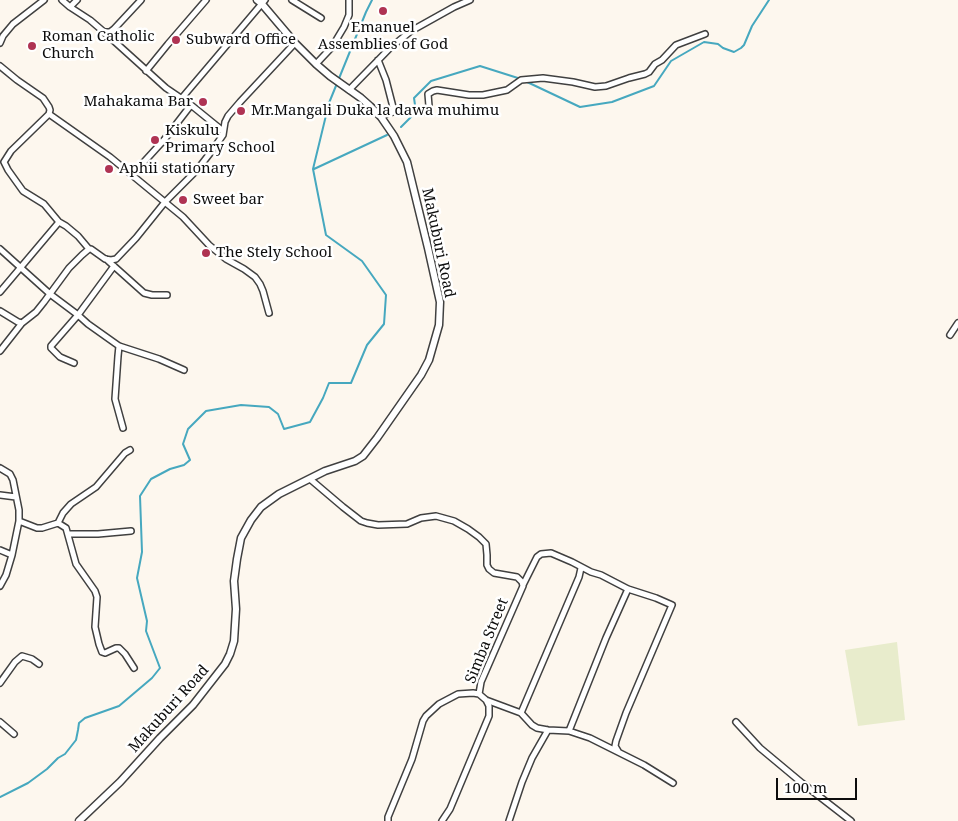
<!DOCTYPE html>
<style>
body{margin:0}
#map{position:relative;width:958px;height:821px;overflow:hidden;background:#fdf7ee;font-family:"Noto Serif",serif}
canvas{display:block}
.scale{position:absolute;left:776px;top:778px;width:81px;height:22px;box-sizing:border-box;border:2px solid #0d0d0d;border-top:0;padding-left:6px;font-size:15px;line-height:18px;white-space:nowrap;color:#0d0d0d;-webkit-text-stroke:4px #fff;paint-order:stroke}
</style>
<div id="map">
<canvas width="958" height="821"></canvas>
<div class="scale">100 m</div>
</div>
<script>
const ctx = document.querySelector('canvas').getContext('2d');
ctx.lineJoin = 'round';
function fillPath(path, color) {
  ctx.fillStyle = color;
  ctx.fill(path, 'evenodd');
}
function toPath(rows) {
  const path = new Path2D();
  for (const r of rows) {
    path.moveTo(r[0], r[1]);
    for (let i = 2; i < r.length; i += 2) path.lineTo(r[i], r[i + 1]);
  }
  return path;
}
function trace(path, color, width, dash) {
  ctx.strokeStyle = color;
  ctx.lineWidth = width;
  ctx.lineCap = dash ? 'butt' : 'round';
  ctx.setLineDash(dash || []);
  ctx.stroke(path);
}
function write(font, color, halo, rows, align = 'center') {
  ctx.font = font + ' "Noto Serif",serif';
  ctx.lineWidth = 5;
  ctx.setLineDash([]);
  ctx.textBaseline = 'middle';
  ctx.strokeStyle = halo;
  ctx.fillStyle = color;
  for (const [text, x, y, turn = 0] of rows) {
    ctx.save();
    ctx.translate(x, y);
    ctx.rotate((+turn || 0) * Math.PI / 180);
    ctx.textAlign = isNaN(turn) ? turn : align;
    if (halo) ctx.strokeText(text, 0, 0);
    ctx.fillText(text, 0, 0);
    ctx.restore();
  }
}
fillPath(toPath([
 [897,642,905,720,858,726,845,650]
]), '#e8eccc');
trace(toPath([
 [525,81,580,107,612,102,654,86,671,61,704,42,718,44,723,48,734,52,741,48,744,45,752,26,769,0],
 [401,127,416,112,414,98,431,81,480,66,521,79],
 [314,169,387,135],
 [0,797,28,783,47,769,58,758,65,754,76,740,78,730,79,723,85,718,119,706,152,678,160,668,146,631,147,621,137,578,142,552,140,496,151,479,170,469,184,465,190,460,183,444,188,429,206,411,241,405,269,407,278,414,284,429,310,422,323,398,329,383,351,383,367,345,384,324,386,295,362,261,326,235,313,169,329,103,366,12,372,0]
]), '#46a8bf', 2);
const minor = toPath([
 [62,0,70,7,90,20,104,32,110,32,114,29,141,0],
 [292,0,321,18],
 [70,7,77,0],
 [104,32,166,88,191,105,223,131],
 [0,43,3,36,13,24,44,0],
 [378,60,386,80,394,111],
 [316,64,332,47,344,27,349,15,349,0],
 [0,66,17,80,43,98,49,107,50,110,49,114,11,151,4,162,8,170,23,191,44,204,59,222,66,226,78,236,89,249],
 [146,71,168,44,206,0],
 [349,90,390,48,411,31,454,7,470,0],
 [181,99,265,0],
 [49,114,110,157,183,217,209,245,226,259,244,269,255,277,260,284,263,291,269,313],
 [381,117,386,114,401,110,416,112,423,112,429,106,428,94,433,91,437,90,469,95,483,95,507,90,521,80,543,78,573,82,595,87,606,86,629,78,645,74,649,72,655,64,662,60,676,45,705,34],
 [132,175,164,140,191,105],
 [0,249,50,294,78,315,88,324,119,346,159,359,184,370],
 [106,259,144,293,152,295,167,295],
 [0,292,59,222],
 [0,311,18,322,22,323],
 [950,335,958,323],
 [119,346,118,356,115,399,123,428],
 [0,351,22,323,36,312,44,302,69,268,82,255,89,249,91,249,105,259,111,260,116,259,136,238,165,202,197,170,211,152,223,135,225,122,228,116,240,102,295,43],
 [74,363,60,357,51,348,51,346,78,315,114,266],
 [0,468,10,474,13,480,19,510,19,521,12,555,6,575,0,586],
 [310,479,343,507,361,521,367,523,378,525,407,524,421,518,436,516,454,521,468,529,479,537,486,544,487,555,487,565,489,569,494,573,517,577,522,582,523,586,481,682,479,694,486,700,521,713,532,725,537,728,548,730,569,731,590,738,644,765,673,783],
 [0,495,16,497],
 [19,521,37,528,42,528,58,523,66,528,76,564,95,591,97,597,95,627,99,644,102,652,105,653,116,648,119,648,125,654,134,668],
 [58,523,63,513,71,504,96,487,125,453,130,450],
 [68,534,98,534,131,531],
 [0,550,12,555],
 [523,585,537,557,541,554,551,553,572,562,591,572,601,575,628,589,656,598,672,605,626,713,616,741,615,746,618,751],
 [0,683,15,662,22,656,32,659,39,664],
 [521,713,579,577,581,568],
 [0,722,14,734],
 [736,722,760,748,802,783,851,821],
 [569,731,606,638,628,589],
 [388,821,388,817,412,759,423,721,426,716,439,704,458,694,473,693,479,694],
 [442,821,450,809,489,716,489,706,486,700],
 [509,821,522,782,532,758,548,730]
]);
const tertiary = toPath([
 [79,821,120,782,160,738,193,705,225,664,230,654,234,641,236,609,234,581,237,559,241,538,251,520,261,507,279,494,325,471,355,461,363,456,377,438,421,375,429,360,439,325,440,302,428,248,407,162,394,136,381,117,370,106,361,98,330,76,316,64,295,43,262,4,257,0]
]);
trace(minor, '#404040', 8);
trace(tertiary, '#404040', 9);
trace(minor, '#fff', 5);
trace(tertiary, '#fff', 6);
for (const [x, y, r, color] of [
 [383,11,5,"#af3353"],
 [176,40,5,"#af3353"],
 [32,46,5,"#af3353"],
 [203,102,5,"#af3353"],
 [241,111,5,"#af3353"],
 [155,140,5,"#af3353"],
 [109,169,5,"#af3353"],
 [183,200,5,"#af3353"],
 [206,253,5,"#af3353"]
]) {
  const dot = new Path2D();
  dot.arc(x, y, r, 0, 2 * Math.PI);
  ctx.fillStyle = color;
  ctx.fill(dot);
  trace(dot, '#fff', 2);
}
write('15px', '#0d0d0d', '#fff', [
 ["Emanuel",383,28,"center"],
 ["Assemblies of God",383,45,"center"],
 ["Roman Catholic",42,37],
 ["Church",42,54],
 ["Subward Office",186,40],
 ["Mahakama Bar",193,102,"right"],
 ["Mr.Mangali Duka la dawa muhimu",251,111],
 ["Kiskulu",165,131],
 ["Primary School",165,148],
 ["Aphii stationary",119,169],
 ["Sweet bar",193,200],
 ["The Stely School",216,253]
], 'left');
write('15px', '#0d0d0d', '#fff', [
 ["Makuburi Road",438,243,78],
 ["Simba Street",487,641,-68],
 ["Makuburi Road",169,709,-48]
]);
</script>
